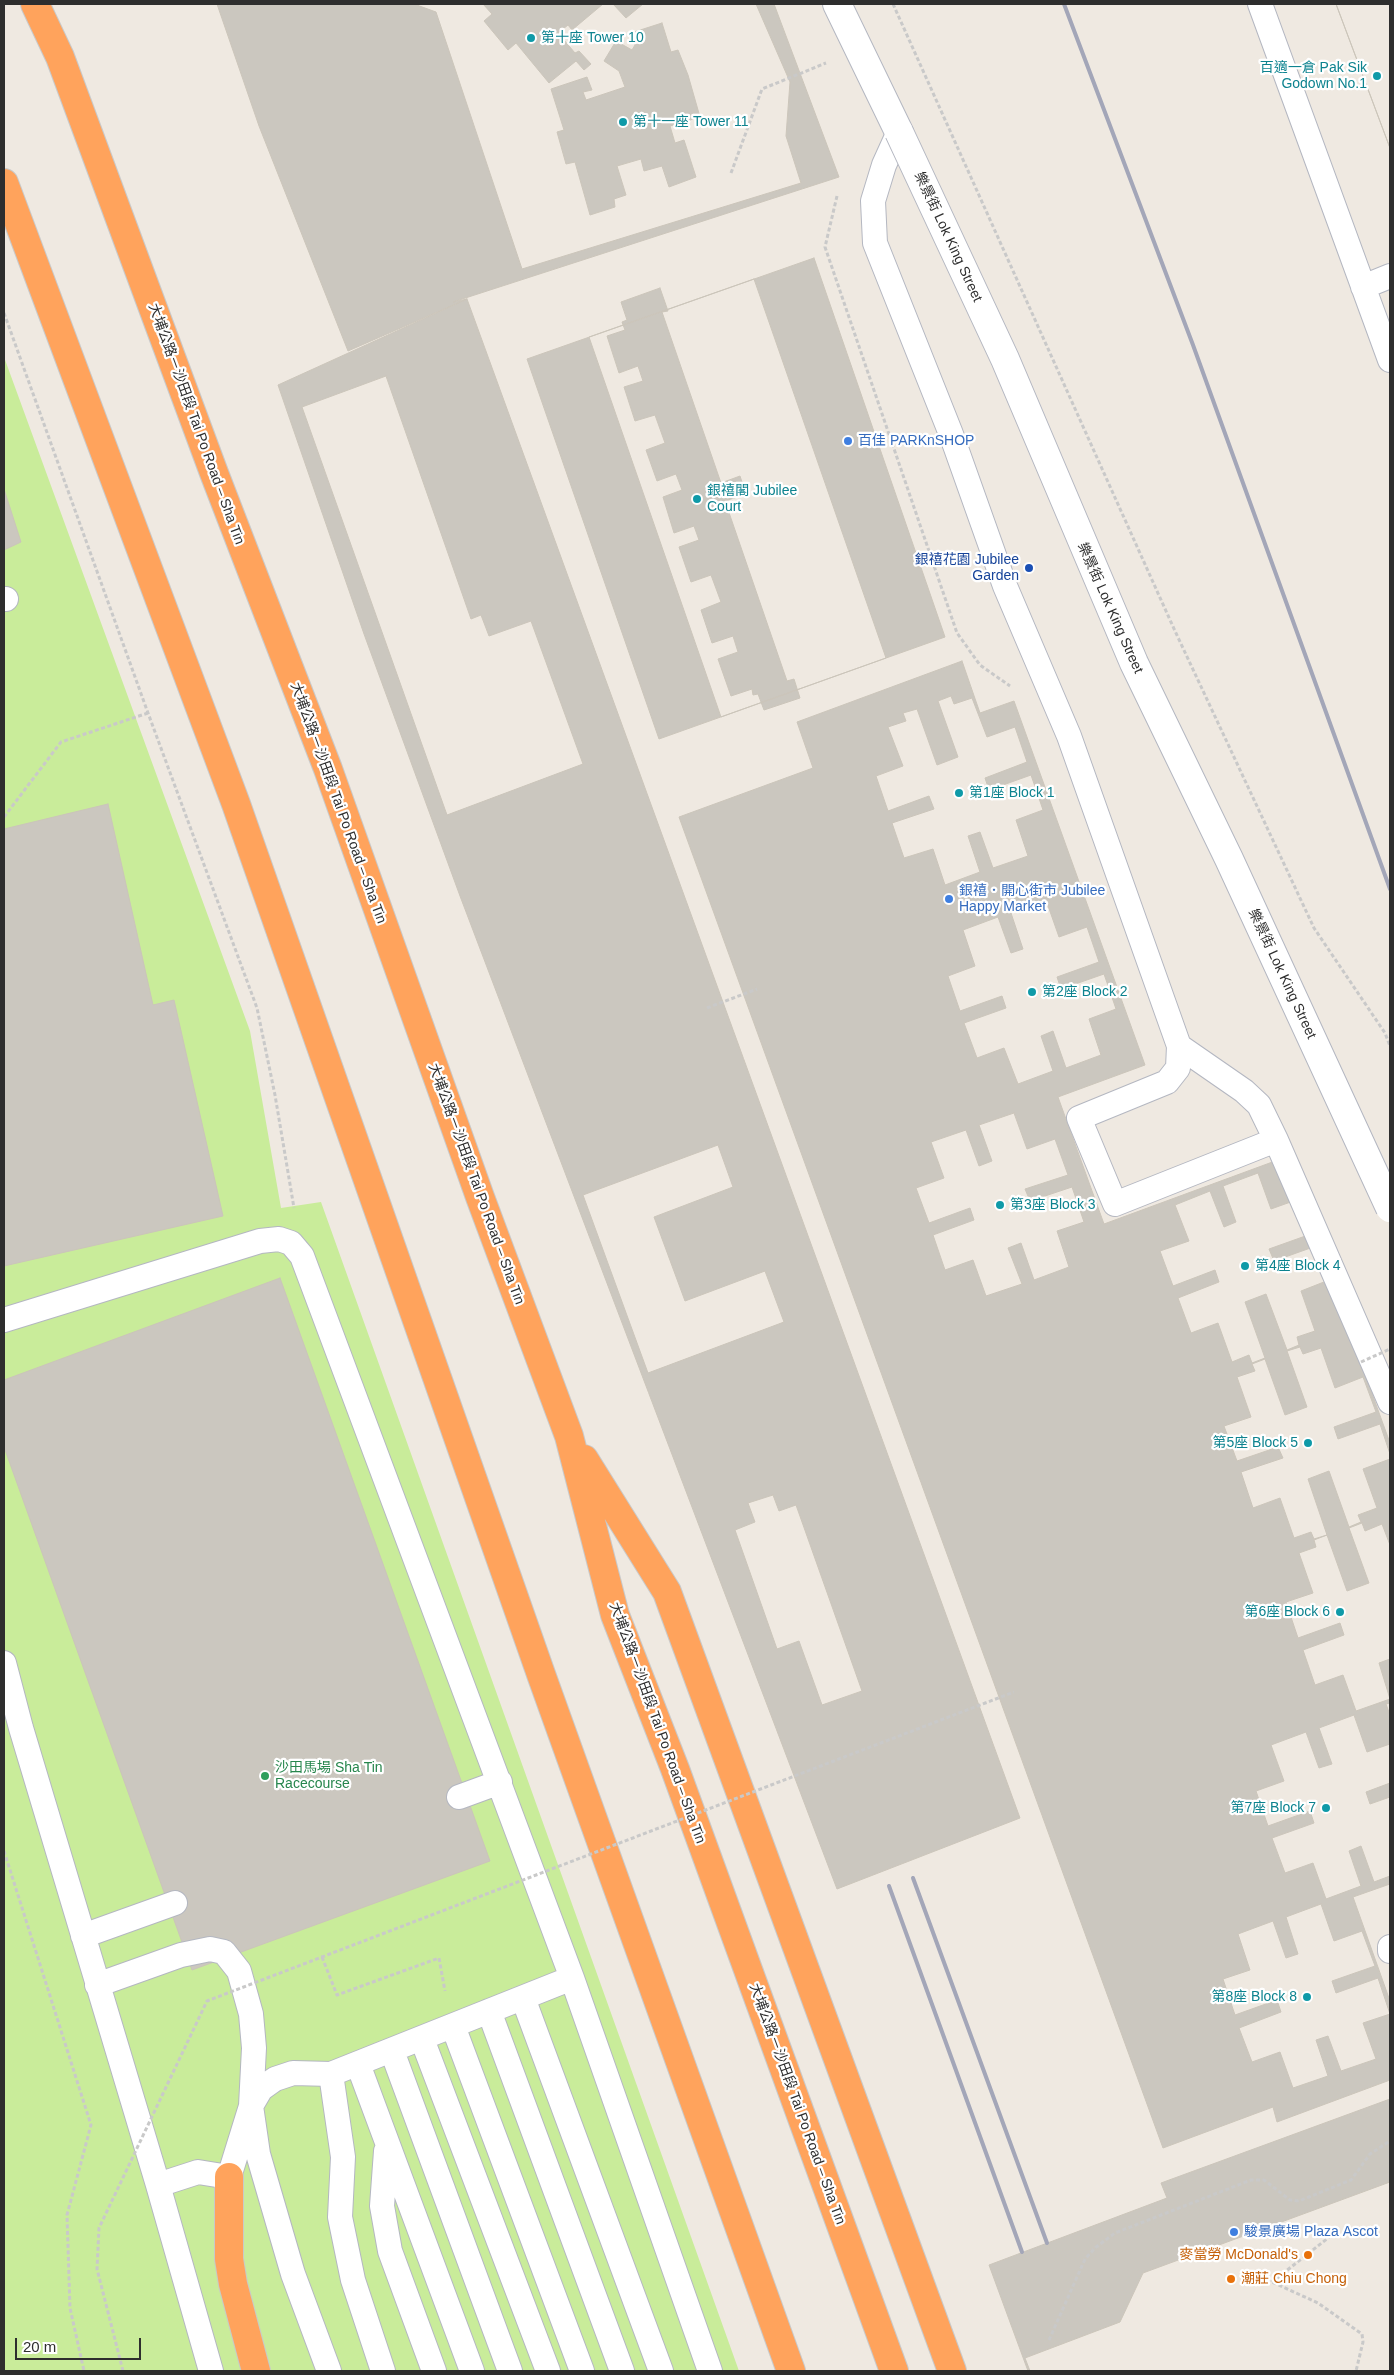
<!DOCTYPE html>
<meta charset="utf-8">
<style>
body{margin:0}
#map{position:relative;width:1394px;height:2375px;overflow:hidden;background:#efe9e1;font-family:Helvetica,sans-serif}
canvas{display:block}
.frame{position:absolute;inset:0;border:5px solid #2e2e2e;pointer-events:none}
.scale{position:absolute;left:15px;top:2338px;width:126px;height:22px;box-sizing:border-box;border:2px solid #2e2e2e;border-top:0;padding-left:6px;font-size:15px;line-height:18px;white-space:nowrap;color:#2e2e2e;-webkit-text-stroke:4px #fff;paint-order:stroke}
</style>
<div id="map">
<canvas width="1394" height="2375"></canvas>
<div class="frame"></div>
<div class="scale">20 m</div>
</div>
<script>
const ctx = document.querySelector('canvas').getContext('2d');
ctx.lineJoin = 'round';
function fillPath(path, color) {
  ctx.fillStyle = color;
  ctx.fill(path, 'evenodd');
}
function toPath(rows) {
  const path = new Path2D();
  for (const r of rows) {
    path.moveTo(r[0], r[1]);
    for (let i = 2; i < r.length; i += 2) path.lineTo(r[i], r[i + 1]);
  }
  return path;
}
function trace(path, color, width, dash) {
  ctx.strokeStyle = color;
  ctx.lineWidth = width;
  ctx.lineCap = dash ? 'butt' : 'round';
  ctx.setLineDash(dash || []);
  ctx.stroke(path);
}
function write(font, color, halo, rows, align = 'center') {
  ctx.font = font + ' Helvetica,"Noto Sans TC",sans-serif';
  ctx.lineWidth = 4.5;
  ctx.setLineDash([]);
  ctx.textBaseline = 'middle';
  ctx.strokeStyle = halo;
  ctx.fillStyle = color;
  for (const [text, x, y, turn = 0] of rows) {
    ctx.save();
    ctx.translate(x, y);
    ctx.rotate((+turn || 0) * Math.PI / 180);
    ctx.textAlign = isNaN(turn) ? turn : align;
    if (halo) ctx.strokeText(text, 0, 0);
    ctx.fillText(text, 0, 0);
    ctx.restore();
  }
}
fillPath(toPath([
 [4,357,250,1031,281,1208,321,1202,739,2371,4,2371]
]), '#c9ec9a');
const building = toPath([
 [217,4,774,4,839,177,453,302,467,299,348,351,259,126,217,4],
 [414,4,756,4,790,82,786,136,801,183,522,269,436,12,414,4],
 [483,4,603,4,572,30,568,25,558,33,575,53,579,51,591,64,584,70,576,61,549,83,516,43,508,50,484,21,492,14,483,4],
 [613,4,643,4,626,18,613,4],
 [1336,4,1390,4,1390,148,1336,4],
 [1336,4,1390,4,1390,148,1336,4],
 [662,23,671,52,678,50,688,75,700,117,670,126,675,143,684,140,696,177,669,187,662,166,644,171,641,159,617,166,626,195,614,199,615,207,590,215,575,162,566,164,557,132,564,130,551,89,587,77,592,90,583,92,586,100,625,87,619,71,604,61,616,41,632,50,635,45,631,33,662,23],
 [814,258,945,637,659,739,527,359,814,258],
 [754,279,886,658,721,717,589,337,754,279],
 [660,288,668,311,662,312,721,483,740,476,746,494,725,501,787,681,794,679,800,698,764,710,758,694,753,695,752,689,731,696,718,659,738,652,733,636,712,643,701,610,721,602,711,575,691,582,679,547,699,540,694,526,674,533,663,497,682,490,676,474,657,481,646,450,665,443,655,415,635,421,624,387,643,381,638,366,619,373,607,336,625,330,622,322,627,320,621,302,660,288],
 [467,299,1020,1818,837,1889,460,896,364,634,278,385,467,299],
 [386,376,471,619,481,615,489,636,531,621,583,764,447,815,302,407,386,376],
 [4,489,21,542,4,550,4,489],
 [962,661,980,713,1014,701,1145,1065,1058,1097,1104,1224,1286,1157,1390,1443,1390,1703,1386,1704,1390,1715,1390,1884,1353,1897,1390,2001,1390,2080,1277,2122,1273,2107,1163,2148,679,817,813,768,797,722,962,661],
 [951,696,954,704,972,698,987,737,1015,727,1027,762,985,778,989,790,1031,775,1043,810,1016,820,1028,856,993,868,980,832,968,836,980,872,945,885,933,849,904,858,892,823,934,809,929,796,888,811,876,776,903,766,888,727,906,721,903,713,917,709,937,765,958,757,938,701,951,696],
 [108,804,153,1005,174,1000,223,1216,4,1266,4,829,108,804],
 [1046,900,1059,937,1087,927,1099,962,1057,977,1061,989,1104,974,1116,1009,1089,1019,1101,1055,1066,1068,1053,1031,1041,1036,1053,1071,1018,1084,1004,1048,977,1058,964,1023,1006,1008,1002,996,960,1011,948,976,975,966,963,930,998,917,1011,953,1023,949,1011,913,1046,900],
 [1014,1113,1027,1149,1055,1139,1068,1175,1025,1189,1030,1201,1072,1187,1084,1222,1057,1231,1069,1267,1034,1280,1021,1243,1008,1248,1022,1284,986,1296,973,1260,945,1270,933,1235,974,1220,970,1208,929,1223,916,1188,944,1178,931,1142,966,1130,979,1166,992,1161,979,1125,1014,1113],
 [718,1145,733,1187,654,1217,685,1301,765,1271,784,1322,648,1373,583,1195,718,1145],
 [1258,1173,1271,1209,1299,1199,1311,1234,1269,1249,1274,1261,1316,1246,1329,1280,1301,1291,1315,1331,1297,1337,1299,1345,1287,1350,1266,1294,1245,1302,1265,1358,1252,1363,1249,1355,1232,1362,1218,1323,1191,1333,1178,1298,1219,1282,1215,1270,1173,1286,1160,1251,1189,1241,1175,1205,1210,1191,1224,1227,1236,1222,1223,1186,1258,1173],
 [280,1278,490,1861,192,1970,4,1447,4,1380,280,1278],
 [1300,1347,1303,1354,1321,1348,1335,1388,1363,1377,1376,1412,1334,1427,1338,1439,1380,1424,1390,1454,1390,1459,1363,1469,1377,1508,1358,1515,1361,1522,1349,1527,1329,1471,1308,1479,1327,1535,1314,1539,1311,1532,1294,1538,1280,1498,1253,1508,1241,1472,1283,1458,1278,1447,1237,1461,1224,1426,1251,1417,1237,1377,1255,1371,1252,1364,1265,1359,1285,1415,1307,1407,1287,1351,1300,1347],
 [773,1495,779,1511,796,1505,862,1691,822,1705,799,1641,777,1649,735,1530,755,1522,748,1503,773,1495],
 [1362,1523,1365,1531,1382,1524,1390,1545,1390,1659,1379,1663,1390,1699,1356,1711,1343,1675,1315,1685,1303,1650,1344,1635,1340,1623,1298,1638,1286,1602,1313,1593,1299,1553,1316,1547,1314,1540,1327,1535,1347,1591,1369,1583,1349,1528,1362,1523],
 [1354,1715,1367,1752,1390,1744,1390,1783,1366,1792,1370,1804,1390,1797,1390,1876,1374,1882,1361,1846,1349,1851,1361,1886,1326,1899,1313,1863,1285,1873,1272,1838,1314,1823,1310,1811,1268,1826,1256,1791,1284,1781,1271,1745,1306,1732,1319,1768,1332,1764,1319,1728,1354,1715],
 [1321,1904,1334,1941,1362,1931,1375,1966,1332,1981,1336,1993,1378,1978,1390,2014,1363,2023,1376,2059,1341,2071,1328,2036,1316,2040,1328,2076,1293,2088,1280,2052,1252,2062,1239,2028,1281,2012,1277,2000,1235,2015,1223,1979,1250,1970,1238,1934,1273,1921,1286,1958,1298,1954,1286,1917,1321,1904],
 [1390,2099,1390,2371,1028,2371,989,2265,1167,2198,1161,2183,1390,2099],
 [1390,2182,1390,2371,1030,2371,1025,2358,1120,2322,1143,2273,1390,2182]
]);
fillPath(building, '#cbc7bf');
trace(building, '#cbc5ba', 1);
const lane = toPath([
 [1260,4,1390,360],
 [899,132,884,165,873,201,875,243,951,434,1005,586,1069,736,1179,1046,1178,1068,1167,1082,1079,1118,1115,1204,1276,1140],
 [1363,287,1390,276],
 [4,599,6,599],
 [1179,1046,1244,1091,1259,1105,1276,1140,1390,1402],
 [4,1320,260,1241,279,1239,291,1243,302,1256,572,1978,710,2371],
 [4,1663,21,1728,158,2185,211,2371],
 [459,1797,500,1782],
 [83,1936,175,1903],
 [1390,1947,1390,1951],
 [97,1985,181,1955,210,1949,224,1952,239,1971,251,2014,254,2048,251,2106,258,2154,293,2274,329,2371],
 [523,1998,661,2371],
 [489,2011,622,2371],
 [453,2026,582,2371],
 [422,2039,548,2371],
 [392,2051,510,2371],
 [358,2064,472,2371],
 [331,2074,343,2157,340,2217,353,2280,383,2371],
 [386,2151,382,2206,390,2251,434,2371],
 [158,2185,198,2172,229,2177,251,2106,261,2089,275,2079,293,2073,331,2074,572,1978]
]);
const secondary = toPath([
 [837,4,899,132]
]);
const highway = toPath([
 [35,4,60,57,214,473,328,769,480,1197,569,1436,615,1615,675,1769,894,2371],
 [4,183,236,804,542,1677,791,2371],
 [584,1459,667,1592,952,2371],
 [229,2177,229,2259,233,2284,256,2371]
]);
trace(lane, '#b4b7c1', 26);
trace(secondary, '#b4b7c1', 30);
trace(highway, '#c9c9c9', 30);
trace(toPath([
 [731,173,762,89,826,63],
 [837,196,825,247,957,633,980,665,1010,686],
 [4,313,148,713,257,1008,275,1095,294,1208],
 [4,817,61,742,148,713],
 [707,1008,757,989],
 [4,1851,91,2125,67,2215,70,2308,84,2371],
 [322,1957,337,1995,439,1958,445,1991],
 [1247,2278,1272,2282,1318,2303,1362,2334,1363,2342,1356,2371],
 [1272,2282,1337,2231],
 [1049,2340,1085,2259,1096,2247,1115,2233,1251,2180,1264,2180,1290,2200,1299,2201,1351,2180,1370,2154,1390,2141]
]), '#c9c9c9', 3, [4, 2.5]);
trace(lane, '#fff', 24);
trace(secondary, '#fff', 28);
trace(highway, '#ffa35c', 28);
trace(toPath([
 [1064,4,1193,345,1390,889],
 [913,1878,1047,2243],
 [889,1886,1022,2252]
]), '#a3a6b8', 4);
const secondaryBridge = toPath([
 [899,132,1005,359,1134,663,1229,859,1390,1208]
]);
trace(secondaryBridge, '#b4b7c1', 30, []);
trace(toPath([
 [893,4,1175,631,1314,928,1385,1033,1390,1046],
 [1361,1362,1390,1349],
 [123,2371,97,2269,99,2228,207,2001,1014,1692]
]), '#c9c9c9', 3, [4, 2.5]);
trace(secondaryBridge, '#fff', 28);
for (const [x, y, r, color] of [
 [531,38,5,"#0f9aa8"],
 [1377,76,5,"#0f9aa8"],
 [623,122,5,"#0f9aa8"],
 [848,441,5,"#3f7fe0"],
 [697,499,5,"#0f9aa8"],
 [1029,568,5,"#1a4fb4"],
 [959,793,5,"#0f9aa8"],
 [949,899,5,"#3f7fe0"],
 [1032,992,5,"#0f9aa8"],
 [1000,1205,5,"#0f9aa8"],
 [1245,1266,5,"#0f9aa8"],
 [1308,1443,5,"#0f9aa8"],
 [1340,1612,5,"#0f9aa8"],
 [265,1776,5,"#2e9e5b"],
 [1326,1808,5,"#0f9aa8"],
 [1307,1997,5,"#0f9aa8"],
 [1234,2232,5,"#3f7fe0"],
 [1308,2255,5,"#e8710a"],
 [1231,2279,5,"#e8710a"]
]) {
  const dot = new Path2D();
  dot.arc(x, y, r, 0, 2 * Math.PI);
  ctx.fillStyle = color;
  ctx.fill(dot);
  trace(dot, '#fff', 2);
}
write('14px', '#0d838f', '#fff', [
 ["第十座 Tower 10",541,38],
 ["百適一倉 Pak Sik",1367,68,"right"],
 ["Godown No.1",1367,84,"right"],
 ["第十一座 Tower 11",633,122],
 ["銀禧閣 Jubilee",707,491],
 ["Court",707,507],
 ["第1座 Block 1",969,793],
 ["第2座 Block 2",1042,992],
 ["第3座 Block 3",1010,1205],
 ["第4座 Block 4",1255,1266],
 ["第5座 Block 5",1298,1443,"right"],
 ["第6座 Block 6",1330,1612,"right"],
 ["第7座 Block 7",1316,1808,"right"],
 ["第8座 Block 8",1297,1997,"right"]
], 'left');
write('14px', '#2e2e2e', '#fff', [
 ["樂景街 Lok King Street",948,237,65],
 ["大埔公路－沙田段 Tai Po Road – Sha Tin",196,424,70],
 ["樂景街 Lok King Street",1110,608,66],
 ["大埔公路－沙田段 Tai Po Road – Sha Tin",338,803,70],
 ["樂景街 Lok King Street",1282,974,65],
 ["大埔公路－沙田段 Tai Po Road – Sha Tin",476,1184,70],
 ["大埔公路－沙田段 Tai Po Road – Sha Tin",657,1723,70],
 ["大埔公路－沙田段 Tai Po Road – Sha Tin",797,2104,70]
]);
write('14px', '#366cbe', '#fff', [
 ["百佳 PARKnSHOP",858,441],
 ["銀禧．開心街市 Jubilee",959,891],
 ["Happy Market",959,907],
 ["駿景廣場 Plaza Ascot",1244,2232]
], 'left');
write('14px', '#164399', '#fff', [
 ["銀禧花園 Jubilee",1019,560],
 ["Garden",1019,576]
], 'right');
write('14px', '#27864d', '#fff', [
 ["沙田馬場 Sha Tin",275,1768],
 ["Racecourse",275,1784]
], 'left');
write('14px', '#c56008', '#fff', [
 ["麥當勞 McDonald's",1298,2255],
 ["潮莊 Chiu Chong",1241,2279,"left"]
], 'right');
</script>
